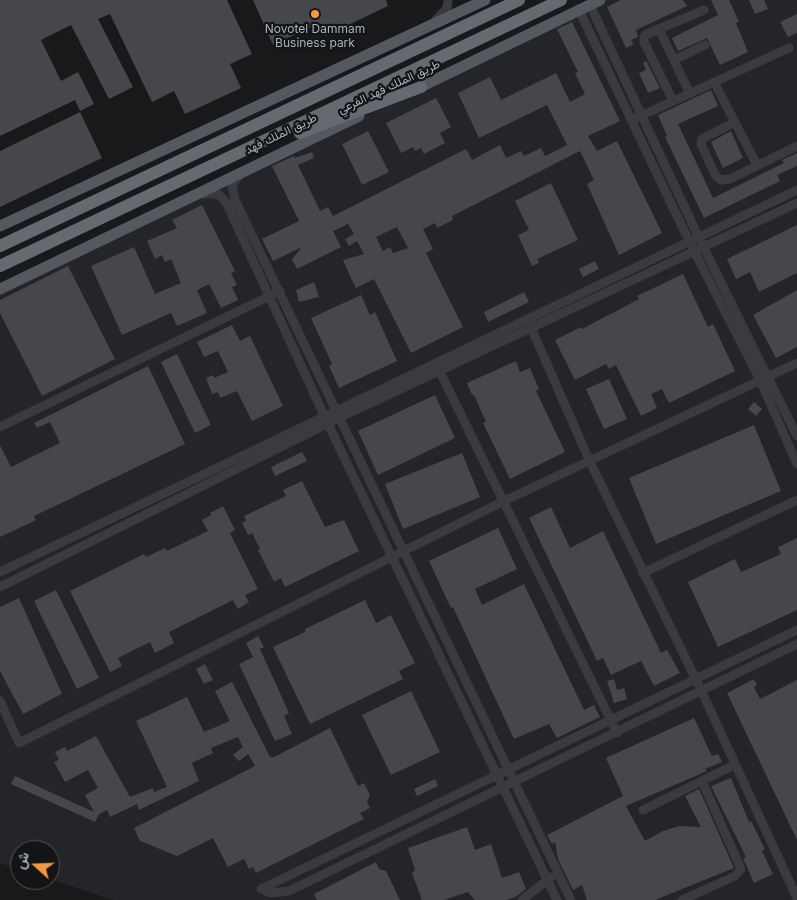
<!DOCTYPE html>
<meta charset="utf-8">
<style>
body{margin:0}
#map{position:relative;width:797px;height:900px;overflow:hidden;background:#18191b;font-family:Inter,Vazirmatn,sans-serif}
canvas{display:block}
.north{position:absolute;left:10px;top:840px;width:50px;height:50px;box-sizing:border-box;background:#131416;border:1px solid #505358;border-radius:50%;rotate:290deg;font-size:14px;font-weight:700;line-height:20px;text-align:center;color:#abb2bb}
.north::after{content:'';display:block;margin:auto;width:18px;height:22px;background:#f79934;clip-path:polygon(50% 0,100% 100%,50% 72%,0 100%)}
</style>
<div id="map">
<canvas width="797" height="900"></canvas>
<div class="north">ش</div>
</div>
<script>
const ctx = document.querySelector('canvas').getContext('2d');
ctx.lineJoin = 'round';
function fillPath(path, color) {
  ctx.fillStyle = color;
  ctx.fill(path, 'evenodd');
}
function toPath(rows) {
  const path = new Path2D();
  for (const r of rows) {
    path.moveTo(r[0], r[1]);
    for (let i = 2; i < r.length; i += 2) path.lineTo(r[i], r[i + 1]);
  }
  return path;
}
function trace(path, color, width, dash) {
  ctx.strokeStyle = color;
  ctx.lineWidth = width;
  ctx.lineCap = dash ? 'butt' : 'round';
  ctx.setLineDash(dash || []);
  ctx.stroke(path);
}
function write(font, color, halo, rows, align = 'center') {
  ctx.font = font + ' Inter,Vazirmatn,sans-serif';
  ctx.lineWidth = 4.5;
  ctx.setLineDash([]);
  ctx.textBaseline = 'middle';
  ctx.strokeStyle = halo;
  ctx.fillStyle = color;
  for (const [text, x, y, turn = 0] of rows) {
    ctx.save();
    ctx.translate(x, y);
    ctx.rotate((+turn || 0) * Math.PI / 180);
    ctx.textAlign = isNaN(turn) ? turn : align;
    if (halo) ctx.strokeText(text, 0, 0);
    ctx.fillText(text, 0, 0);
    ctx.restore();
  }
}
fillPath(toPath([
 [606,0,797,0,797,900,113,900,50,879,50,850,20,850,20,870,0,863,0,291]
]), '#242528');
fillPath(toPath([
 [0,0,227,0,252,54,230,64,241,88,185,114,174,91,152,102,110,14,98,19,133,87,109,99,71,25,41,40,61,81,78,72,94,104,80,111,75,100,0,136],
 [253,0,386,0,388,6,325,36,320,23,273,45],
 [621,0,683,0,687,6,636,30,638,37,631,40,634,44,626,48,607,7],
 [711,0,729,0,739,22,736,23,748,52,720,65,707,38,678,51,672,38,718,15],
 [749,0,764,0,768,9,755,14],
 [797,14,797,33,788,37,780,22],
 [572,22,620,121,588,136,597,151,617,141,662,233,619,255,587,184,594,180,580,151,452,216,453,220,437,228,435,223,423,229,433,249,426,253,463,327,411,353,374,279,356,288,351,278,343,260,364,254,357,241,349,246,345,239,354,234,348,224,333,231,341,247,297,269,292,259,302,247,273,261,262,239,299,221,272,166,294,156,295,158,312,152,314,158,298,165,320,211,328,207,333,216,466,149,472,160,500,145,506,158,521,151,524,156,541,148,545,156,567,145,547,105,479,138,458,93,490,77,501,100,556,73,570,102,585,94,575,73,578,72,557,29],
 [397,227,408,248,393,253,390,247,383,251,376,237],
 [646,61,660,88,648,93,639,73,646,70,643,63],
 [711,90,718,106,678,124,713,198,784,163,782,160,797,153,797,166,777,175,780,181,704,218,665,137,667,136,658,115],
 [436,98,451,127,440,133,445,143,424,154,421,148,415,151,413,147,401,153,386,123],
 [80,112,102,158,0,207,0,151],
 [368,131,389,172,362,185,342,144],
 [731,131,743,158,723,168,711,142],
 [551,183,578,240,537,259,539,263,532,266,518,235,529,230,515,201],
 [202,205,235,271,231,273,237,285,232,287,238,300,221,308,209,284,197,290,207,313,177,326,171,313,122,335,91,266,134,247,155,294,181,283,171,259,165,262,162,255,155,259,147,241,177,228,172,220],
 [797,225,797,273,759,292,750,272,736,279,727,259],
 [595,261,599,269,583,277,579,269],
 [68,266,115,359,42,396,0,313,0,300],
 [683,274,708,327,713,324,735,371,669,403,662,389,651,394,657,408,641,416,616,365,609,369,606,364,575,380,555,340,581,327,582,329,639,299,637,296],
 [314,282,319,297,299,302,296,290],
 [797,290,797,347,776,358,753,315],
 [524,292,529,302,488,322,484,312],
 [361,295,370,315,375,312,397,361,339,388,329,366,332,364,311,318],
 [232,325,240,341,250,336,283,406,252,421,237,391,220,398,218,392,212,394,206,378,213,375,214,378,228,372,218,351,204,357,197,342],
 [177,354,211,425,195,433,161,362],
 [516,361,520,372,530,368,539,389,536,391,565,452,510,479,483,423,486,422,474,395,472,395,467,383],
 [148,366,185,444,34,516,36,520,0,537,0,445,11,467,60,443,50,422,37,428,34,423],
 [609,379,627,419,604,429,586,389],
 [435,395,455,438,378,475,358,431],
 [754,402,762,409,756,416,748,409],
 [754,425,781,491,656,544,629,478],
 [302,452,307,461,275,476,271,467],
 [462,453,480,497,403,529,385,484],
 [302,481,325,527,344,520,359,551,285,587,281,578,274,582,258,550,260,549,252,533,248,535,242,523,246,521,244,516,286,496,283,490],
 [223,506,235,530,230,533,258,589,245,595,249,602,238,609,233,600,169,632,174,643,155,653,150,642,118,658,122,666,110,672,70,591,144,554,146,557,165,548,167,551,208,531,202,520,211,515,210,513],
 [551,507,570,548,603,531,661,653,667,650,680,673,654,686,641,661,611,675,603,658,597,661,529,518],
 [498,528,517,569,475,589,482,605,524,584,584,710,594,705,600,717,557,738,549,724,514,739,453,607,451,608,429,561],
 [797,538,797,610,718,647,688,582,735,559,741,572,781,554,778,547],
 [56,590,99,678,77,689,34,601],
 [19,598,62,694,23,714,0,671,0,607],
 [365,600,376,623,391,615,415,663,399,671,403,679,310,724,273,647,305,632,305,629],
 [258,636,264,647,260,649,289,713,284,716,292,734,275,741,239,664,253,657,246,643],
 [205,664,213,680,204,684,196,669],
 [614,679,617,690,624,688,627,699,614,703,607,681],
 [754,679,757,685,754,687,760,699,797,680,797,840,727,693],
 [232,682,270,757,274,757,330,728,358,786,364,783,370,795,367,802,370,808,360,813,364,819,256,873,253,867,249,869,244,859,228,867,213,838,177,856,140,841,134,828,255,766,248,754,239,761,233,755,243,747,238,737,211,748,213,753,192,763,199,781,139,810,137,804,110,817,107,810,99,814,95,822,11,784,15,776,94,812,85,795,98,788,88,770,65,782,54,762,59,760,55,752,65,747,67,751,96,736,130,797,153,788,154,792,167,787,136,721,187,697,204,732,230,721,215,691],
 [411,691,440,752,391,775,362,715],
 [694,718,712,756,718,754,722,762,705,769,707,771,626,806,645,841,663,831,679,826,701,827,685,796,699,789,734,868,655,900,587,900,582,885,573,890,558,859,555,842,552,844,547,835,623,796,606,758],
 [731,778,749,822,751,821,765,849,762,851,773,874,754,883,743,858,746,857,711,786],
 [435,779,438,786,417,796,414,789],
 [467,827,475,850,491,844,502,878,519,872,526,889,517,896,507,900,475,900,468,892,444,900,422,900,412,873,415,870,408,848],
 [376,862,379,869,386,871,400,900,317,900,314,894]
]), '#45474b');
trace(toPath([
 [590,5,698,236,797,436],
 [579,10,689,241,760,380,797,464],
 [434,22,447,8,448,0],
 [659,29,690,94],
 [674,60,705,45],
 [714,82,757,165],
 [673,101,644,42,644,37,647,34,704,10],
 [636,118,789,48],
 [735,122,702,139,701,144,715,175,721,180,730,179,797,146],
 [241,173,232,185,235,200,571,900],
 [202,194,218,194,226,202,328,424,557,900],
 [529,323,590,462,701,690,797,898],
 [440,372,617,733],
 [0,427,280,291],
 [0,572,797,190],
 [643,573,797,500],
 [0,587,339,418,797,203],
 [797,630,261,889,270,893,289,891,797,644],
 [0,701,19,743,504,501,797,363],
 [643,810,734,765],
 [522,900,551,877],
 [682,900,735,876,741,869,702,781]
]), '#393b40', 9);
trace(toPath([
 [414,90,600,0],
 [0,226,485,0],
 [0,289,359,116]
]), '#55595f', 11);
trace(toPath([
 [300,133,421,87],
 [0,246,519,0],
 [0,266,561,0]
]), '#656a71', 12);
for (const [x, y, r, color] of [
 [315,14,5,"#f79934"]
]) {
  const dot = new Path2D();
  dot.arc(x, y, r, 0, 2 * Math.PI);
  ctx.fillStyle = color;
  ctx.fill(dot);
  trace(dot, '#131416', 2);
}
write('12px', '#abb2bb', '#131416', [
 ["Novotel Dammam",315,29],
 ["Business park",315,43]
]);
write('12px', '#abb2bb', '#131416', [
 ["طريق الملك فهد الفرعي",389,87,-25],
 ["طريق الملك فهد",281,134,-26]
]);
</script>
